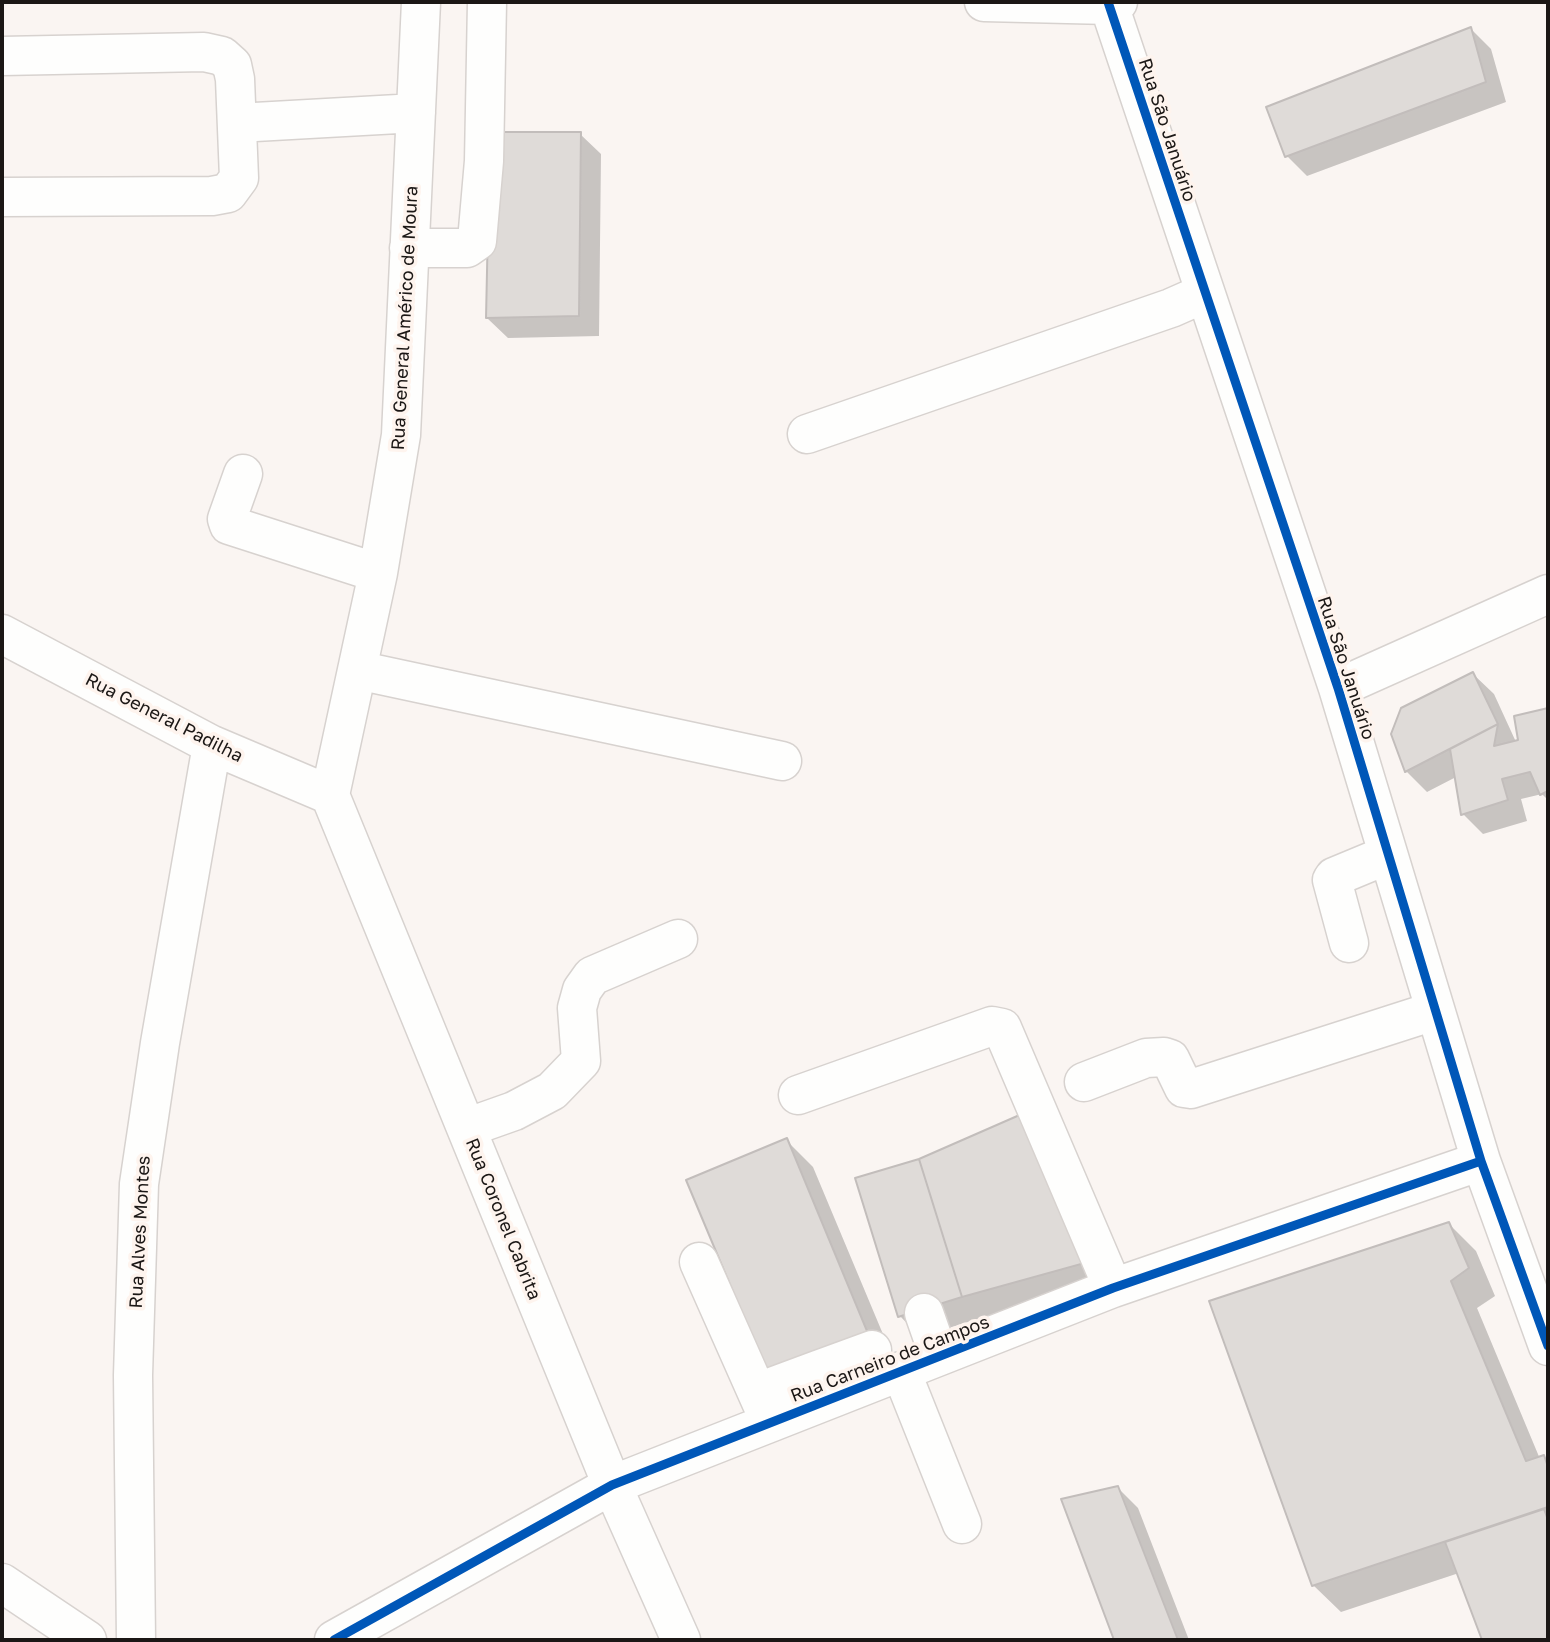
<!DOCTYPE html>
<meta charset="utf-8">
<style>
body{margin:0}
#map{position:relative;width:1550px;height:1642px;overflow:hidden;background:#faf5f2;font-family:"Golos Text",sans-serif}
canvas{display:block}
.frame{position:absolute;inset:0;border:4px solid #1b1715;pointer-events:none}
</style>
<div id="map">
<canvas width="1550" height="1642"></canvas>
<div class="frame"></div>
</div>
<script>
const ctx = document.querySelector('canvas').getContext('2d');
ctx.lineJoin = 'round';
function fillPath(path, color) {
  ctx.fillStyle = color;
  ctx.fill(path, 'evenodd');
}
function toPath(rows) {
  const path = new Path2D();
  for (const r of rows) {
    path.moveTo(r[0], r[1]);
    for (let i = 2; i < r.length; i += 2) path.lineTo(r[i], r[i + 1]);
  }
  return path;
}
function trace(path, color, width, dash) {
  ctx.strokeStyle = color;
  ctx.lineWidth = width;
  ctx.lineCap = dash ? 'butt' : 'round';
  ctx.setLineDash(dash || []);
  ctx.stroke(path);
}
function write(font, color, halo, rows, align = 'center') {
  ctx.font = font + ' "Golos Text",sans-serif';
  ctx.lineWidth = 7;
  ctx.setLineDash([]);
  ctx.textBaseline = 'middle';
  ctx.strokeStyle = halo;
  ctx.fillStyle = color;
  for (const [text, x, y, turn = 0] of rows) {
    ctx.save();
    ctx.translate(x, y);
    ctx.rotate((+turn || 0) * Math.PI / 180);
    ctx.textAlign = isNaN(turn) ? turn : align;
    if (halo) ctx.strokeText(text, 0, 0);
    ctx.fillText(text, 0, 0);
    ctx.restore();
  }
}
fillPath(toPath([
 [103,2,200,2,104,3],
 [1471,29,1491,49,1506,102,1307,176,1287,156],
 [580,134,601,154,599,336,508,338,487,318],
 [1473,674,1494,694,1516,742,1520,742,1516,717,1548,709,1548,800,1542,794,1521,799,1527,821,1483,834,1463,814,1456,777,1427,792,1406,771],
 [1031,1112,1118,1288,991,1323,984,1317,920,1337,900,1316,920,1161],
 [786,1140,813,1167,898,1370,688,1181],
 [1449,1224,1476,1251,1495,1296,1477,1308,1540,1459,1544,1457,1548,1462,1548,1640,1484,1640,1459,1573,1341,1612,1313,1585],
 [1118,1488,1138,1508,1189,1640,1116,1640,1064,1500]
]), '#0003');
const building = toPath([
 [1471,27,1486,82,1285,157,1266,107,1471,27],
 [490,132,581,132,579,316,486,318,490,132],
 [1473,672,1498,724,1405,772,1391,734,1401,708,1473,672],
 [1548,708,1548,791,1540,795,1530,772,1502,779,1508,800,1461,815,1450,749,1498,724,1494,746,1518,740,1514,716,1548,708],
 [1031,1110,1092,1261,962,1297,919,1159,1031,1110],
 [787,1138,872,1343,772,1385,686,1180,787,1138],
 [919,1159,962,1297,898,1317,855,1178,919,1159],
 [1449,1222,1469,1268,1451,1281,1526,1461,1544,1455,1548,1467,1548,1507,1312,1586,1209,1301,1449,1222],
 [1118,1486,1178,1640,1114,1640,1061,1499,1118,1486],
 [1544,1509,1548,1520,1548,1640,1482,1640,1445,1542,1544,1509]
]);
fillPath(building, '#dfdbd8');
trace(building, '#c2bdbb', 2);
const minor = toPath([
 [984,2,1109,5,1118,2],
 [1108,2,1338,688,1481,1161,1548,1346],
 [2,56,204,52,222,56,232,65,235,79,239,178,228,193,212,196,2,197],
 [237,123,416,113],
 [409,248,467,248,477,241,484,161,487,2],
 [807,434,1171,308,1205,293],
 [243,474,227,519,229,525,378,573],
 [2,634,212,745,330,795],
 [357,670,782,761],
 [1338,688,1548,594],
 [330,795,612,1485,681,1640],
 [330,795,378,573,401,435,421,2],
 [1349,943,1332,880,1334,877,1387,855],
 [1084,1082,1146,1058,1164,1057,1170,1059,1184,1088,1191,1089,1434,1011],
 [798,1095,992,1026,1002,1028,1113,1288],
 [466,1128,514,1111,552,1091,581,1061,577,1008,582,990,592,976,678,939],
 [699,1262,770,1422],
 [924,1313,939,1356],
 [820,1369,872,1350],
 [901,1371,962,1524],
 [758,1392,820,1369,835,1397],
 [2,1583,87,1640],
 [136,1640,133,1375,139,1184,160,1043,212,745],
 [334,1640,612,1485,1113,1288,1481,1161]
]);
trace(minor, '#d7d2cf', 41);
trace(minor, '#fefefd', 38);
trace(toPath([
 [1108,2,1338,688,1481,1161,1548,1346],
 [334,1640,612,1485,1113,1288,1481,1161]
]), '#0057b8', 9);
write('18px', '#1b1715', '#fef4ee', [
 ["Rua São Januário",1167,130,72],
 ["Rua General Américo de Moura",405,318,-87],
 ["Rua São Januário",1346,668,72],
 ["Rua General Padilha",164,718,27],
 ["Rua Coronel Cabrita",503,1219,68],
 ["Rua Alves Montes",140,1232,-87],
 ["Rua Carneiro de Campos",890,1359,-21]
]);
</script>
